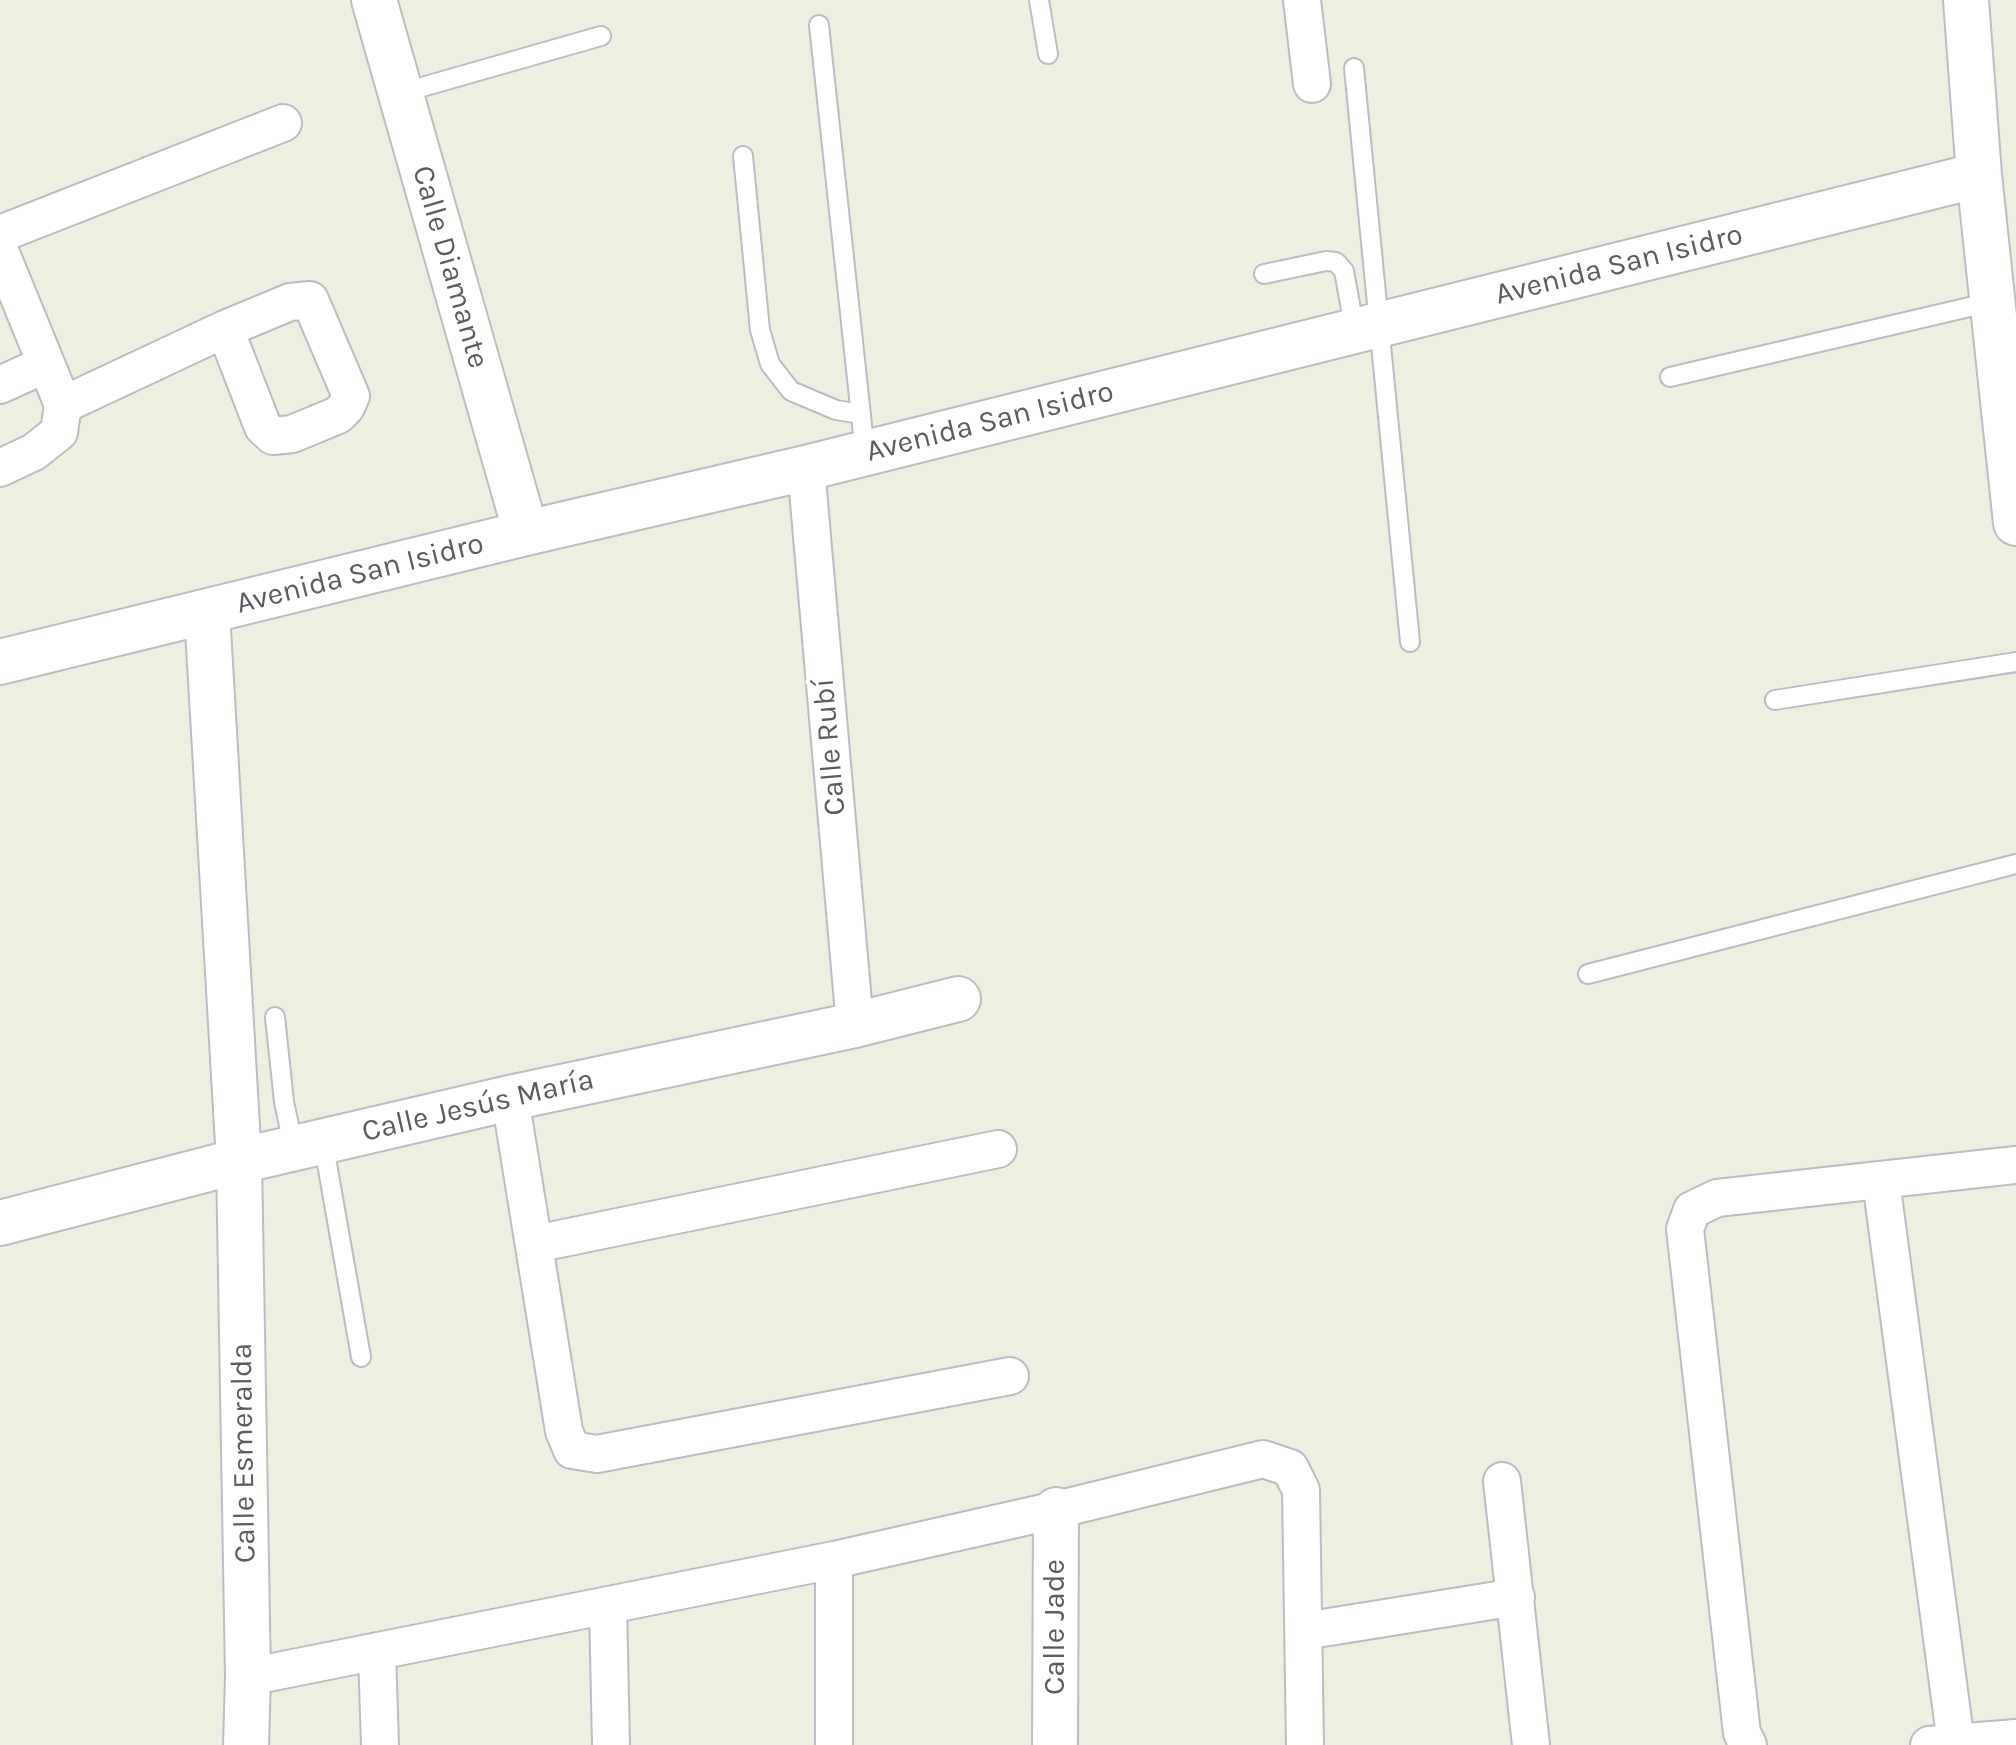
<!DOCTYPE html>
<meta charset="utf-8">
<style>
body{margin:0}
canvas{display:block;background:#eeeee1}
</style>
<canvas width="2016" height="1745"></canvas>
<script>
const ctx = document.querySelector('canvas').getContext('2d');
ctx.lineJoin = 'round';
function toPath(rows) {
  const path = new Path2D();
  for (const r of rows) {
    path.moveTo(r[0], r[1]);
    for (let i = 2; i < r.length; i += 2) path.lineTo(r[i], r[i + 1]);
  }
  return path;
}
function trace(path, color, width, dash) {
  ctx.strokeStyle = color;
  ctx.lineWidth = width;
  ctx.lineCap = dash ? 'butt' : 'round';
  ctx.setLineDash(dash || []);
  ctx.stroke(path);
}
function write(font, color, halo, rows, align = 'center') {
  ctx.font = font + ' Karla,sans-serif';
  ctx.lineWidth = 8;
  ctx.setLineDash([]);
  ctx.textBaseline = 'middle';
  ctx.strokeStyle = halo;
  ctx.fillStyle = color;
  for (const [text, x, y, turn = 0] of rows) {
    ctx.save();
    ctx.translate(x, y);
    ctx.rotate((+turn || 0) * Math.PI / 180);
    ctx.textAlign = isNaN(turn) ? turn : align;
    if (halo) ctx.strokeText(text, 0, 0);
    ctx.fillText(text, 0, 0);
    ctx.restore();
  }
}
const lane = toPath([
 [1039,0,1048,54],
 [819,25,865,453],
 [1354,68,1410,642],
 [401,93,601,36],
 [743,156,760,330,770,364,791,391,836,410,861,414],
 [1264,274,1326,261,1336,262,1344,271,1355,331],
 [1670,377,1991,302],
 [1775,700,2016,662],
 [1588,974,2016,864],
 [275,1017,284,1102,294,1148],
 [323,1141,361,1357]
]);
const street = toPath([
 [1302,0,1312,84],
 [0,234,283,123],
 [0,251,63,405,59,432,34,452,0,468],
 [0,385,46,364],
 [63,405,225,329,290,302,310,300,351,396,346,407,338,415,292,434,273,436,263,427,225,329],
 [806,468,855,1025],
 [510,1098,564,1431,572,1450,597,1454,1010,1376],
 [1881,1181,1956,1743],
 [535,1244,998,1149],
 [1502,1481,1531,1745],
 [608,1605,611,1745],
 [1304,1631,1516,1597],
 [377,1651,380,1745],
 [248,1677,834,1560,1056,1510,1263,1459,1290,1468,1301,1490,1305,1745],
 [834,1745,834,1560],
 [1748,1745,1742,1733,1685,1229,1692,1210,1717,1198,2016,1165],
 [1929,1745,2016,1738]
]);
const secondary = toPath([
 [374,0,526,533],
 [1966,0,1979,175,2016,523],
 [207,612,239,1161,248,1677,246,1745],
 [0,662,526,533,806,468,1979,175],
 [0,1223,239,1161,510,1098,855,1025,958,999],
 [1055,1745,1056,1510]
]);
trace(lane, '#bbbdc4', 22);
trace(street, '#bbbdc4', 40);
trace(secondary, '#bcbec6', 48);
trace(lane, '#fff', 18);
trace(street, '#fff', 36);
trace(secondary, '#fff', 44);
write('30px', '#595c64', '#fff', [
 ["Avenida San Isidro",1619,265,-14],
 ["Calle Diamante",450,267,74],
 ["Avenida San Isidro",990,422,-14],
 ["Avenida San Isidro",360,574,-14],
 ["Calle Rubí",830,747,-95],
 ["Calle Jesús María",478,1106,-13],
 ["Calle Esmeralda",244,1453,-91],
 ["Calle Jade",1055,1627,-90]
]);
</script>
